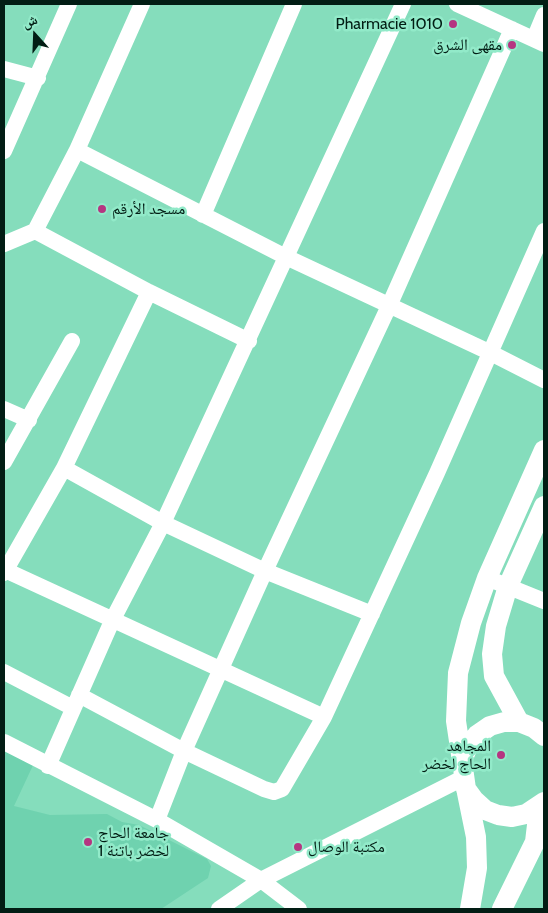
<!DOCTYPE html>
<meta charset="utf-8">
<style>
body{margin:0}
#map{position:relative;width:548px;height:913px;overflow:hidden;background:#85ddbc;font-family:Cabin,"Noto Naskh Arabic",sans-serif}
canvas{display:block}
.frame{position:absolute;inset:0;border:5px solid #021d14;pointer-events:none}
.north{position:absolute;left:10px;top:10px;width:50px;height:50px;-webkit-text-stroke:4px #92eac9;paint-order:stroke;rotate:340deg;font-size:14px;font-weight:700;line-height:20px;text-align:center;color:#021d14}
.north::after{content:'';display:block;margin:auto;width:18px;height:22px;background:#021d14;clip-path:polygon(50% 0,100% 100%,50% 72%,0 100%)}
</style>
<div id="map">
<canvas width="548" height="913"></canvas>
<div class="frame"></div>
<div class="north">ش</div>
</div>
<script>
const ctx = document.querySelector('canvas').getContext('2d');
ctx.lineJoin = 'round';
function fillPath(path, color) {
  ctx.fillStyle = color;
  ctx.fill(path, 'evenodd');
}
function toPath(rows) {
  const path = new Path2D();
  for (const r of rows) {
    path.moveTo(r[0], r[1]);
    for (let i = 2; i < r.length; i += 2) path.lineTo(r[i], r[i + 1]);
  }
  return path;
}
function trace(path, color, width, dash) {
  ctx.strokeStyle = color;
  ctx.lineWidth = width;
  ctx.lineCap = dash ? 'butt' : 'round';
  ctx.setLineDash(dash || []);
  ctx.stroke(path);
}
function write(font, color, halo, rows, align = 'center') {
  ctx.font = font + ' Cabin,"Noto Naskh Arabic",sans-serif';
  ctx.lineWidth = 5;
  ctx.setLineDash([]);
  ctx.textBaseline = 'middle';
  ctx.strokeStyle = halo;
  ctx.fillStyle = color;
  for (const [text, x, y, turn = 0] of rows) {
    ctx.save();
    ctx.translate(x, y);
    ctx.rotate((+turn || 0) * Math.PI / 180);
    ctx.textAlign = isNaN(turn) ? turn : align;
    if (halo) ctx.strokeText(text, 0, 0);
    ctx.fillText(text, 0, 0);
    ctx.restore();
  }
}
fillPath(toPath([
 [4,744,35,761,14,806,50,815,107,814,122,822,139,825,207,859,211,866,208,878,161,909,4,909]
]), '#6fd2af');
trace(toPath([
 [457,4,544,44],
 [534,39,544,15],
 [4,69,38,78],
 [77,150,286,257,489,352,544,380],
 [4,151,69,4],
 [203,215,294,4],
 [35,231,149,292,249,341],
 [4,244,35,231,77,150,142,4],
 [4,409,29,420],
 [4,462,72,341],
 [64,468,163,523,265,571,372,614],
 [5,570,324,717],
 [4,573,64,468,149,292],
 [487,578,544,601],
 [4,672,73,708],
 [79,695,184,751,264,789,274,792,282,789,324,717,437,473,544,231],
 [4,742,157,820,261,880,299,909],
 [48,766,112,621,163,523,403,4],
 [157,820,184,751,265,571,389,306,512,29],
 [219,909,261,880,463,778]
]), '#fff', 16);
trace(toPath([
 [519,722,494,676,492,654,496,626,508,586,544,506],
 [544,736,534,728,519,722,504,722,490,726,477,735,468,746,462,761,466,789,474,800,485,810,498,815,512,817,526,814,544,802],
 [462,761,456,721,458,673,471,623,487,578,544,450],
 [467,793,476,837,477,868,470,909],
 [502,909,535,842,539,808]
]), '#fff', 20);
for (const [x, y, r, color] of [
 [453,24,5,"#b53581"],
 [512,45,5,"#b53581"],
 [102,209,5,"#b53581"],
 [501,755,5,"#b53581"],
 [88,842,5,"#b53581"],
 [298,847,5,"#b53581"]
]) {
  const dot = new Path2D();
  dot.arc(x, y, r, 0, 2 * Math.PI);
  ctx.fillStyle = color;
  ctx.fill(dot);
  trace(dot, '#92eac9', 2);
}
write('16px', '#021d14', '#92eac9', [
 ["Pharmacie 1010",443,24],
 ["مقهى الشرق",502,45],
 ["مسجد الأرقم",112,209,"left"],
 ["المجاهد",491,746],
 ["الحاج لخضر",491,764],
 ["جامعة الحاج",98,833,"left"],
 ["لخضر باتنة 1",98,851,"left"],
 ["مكتبة الوصال",308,847,"left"]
], 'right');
</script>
